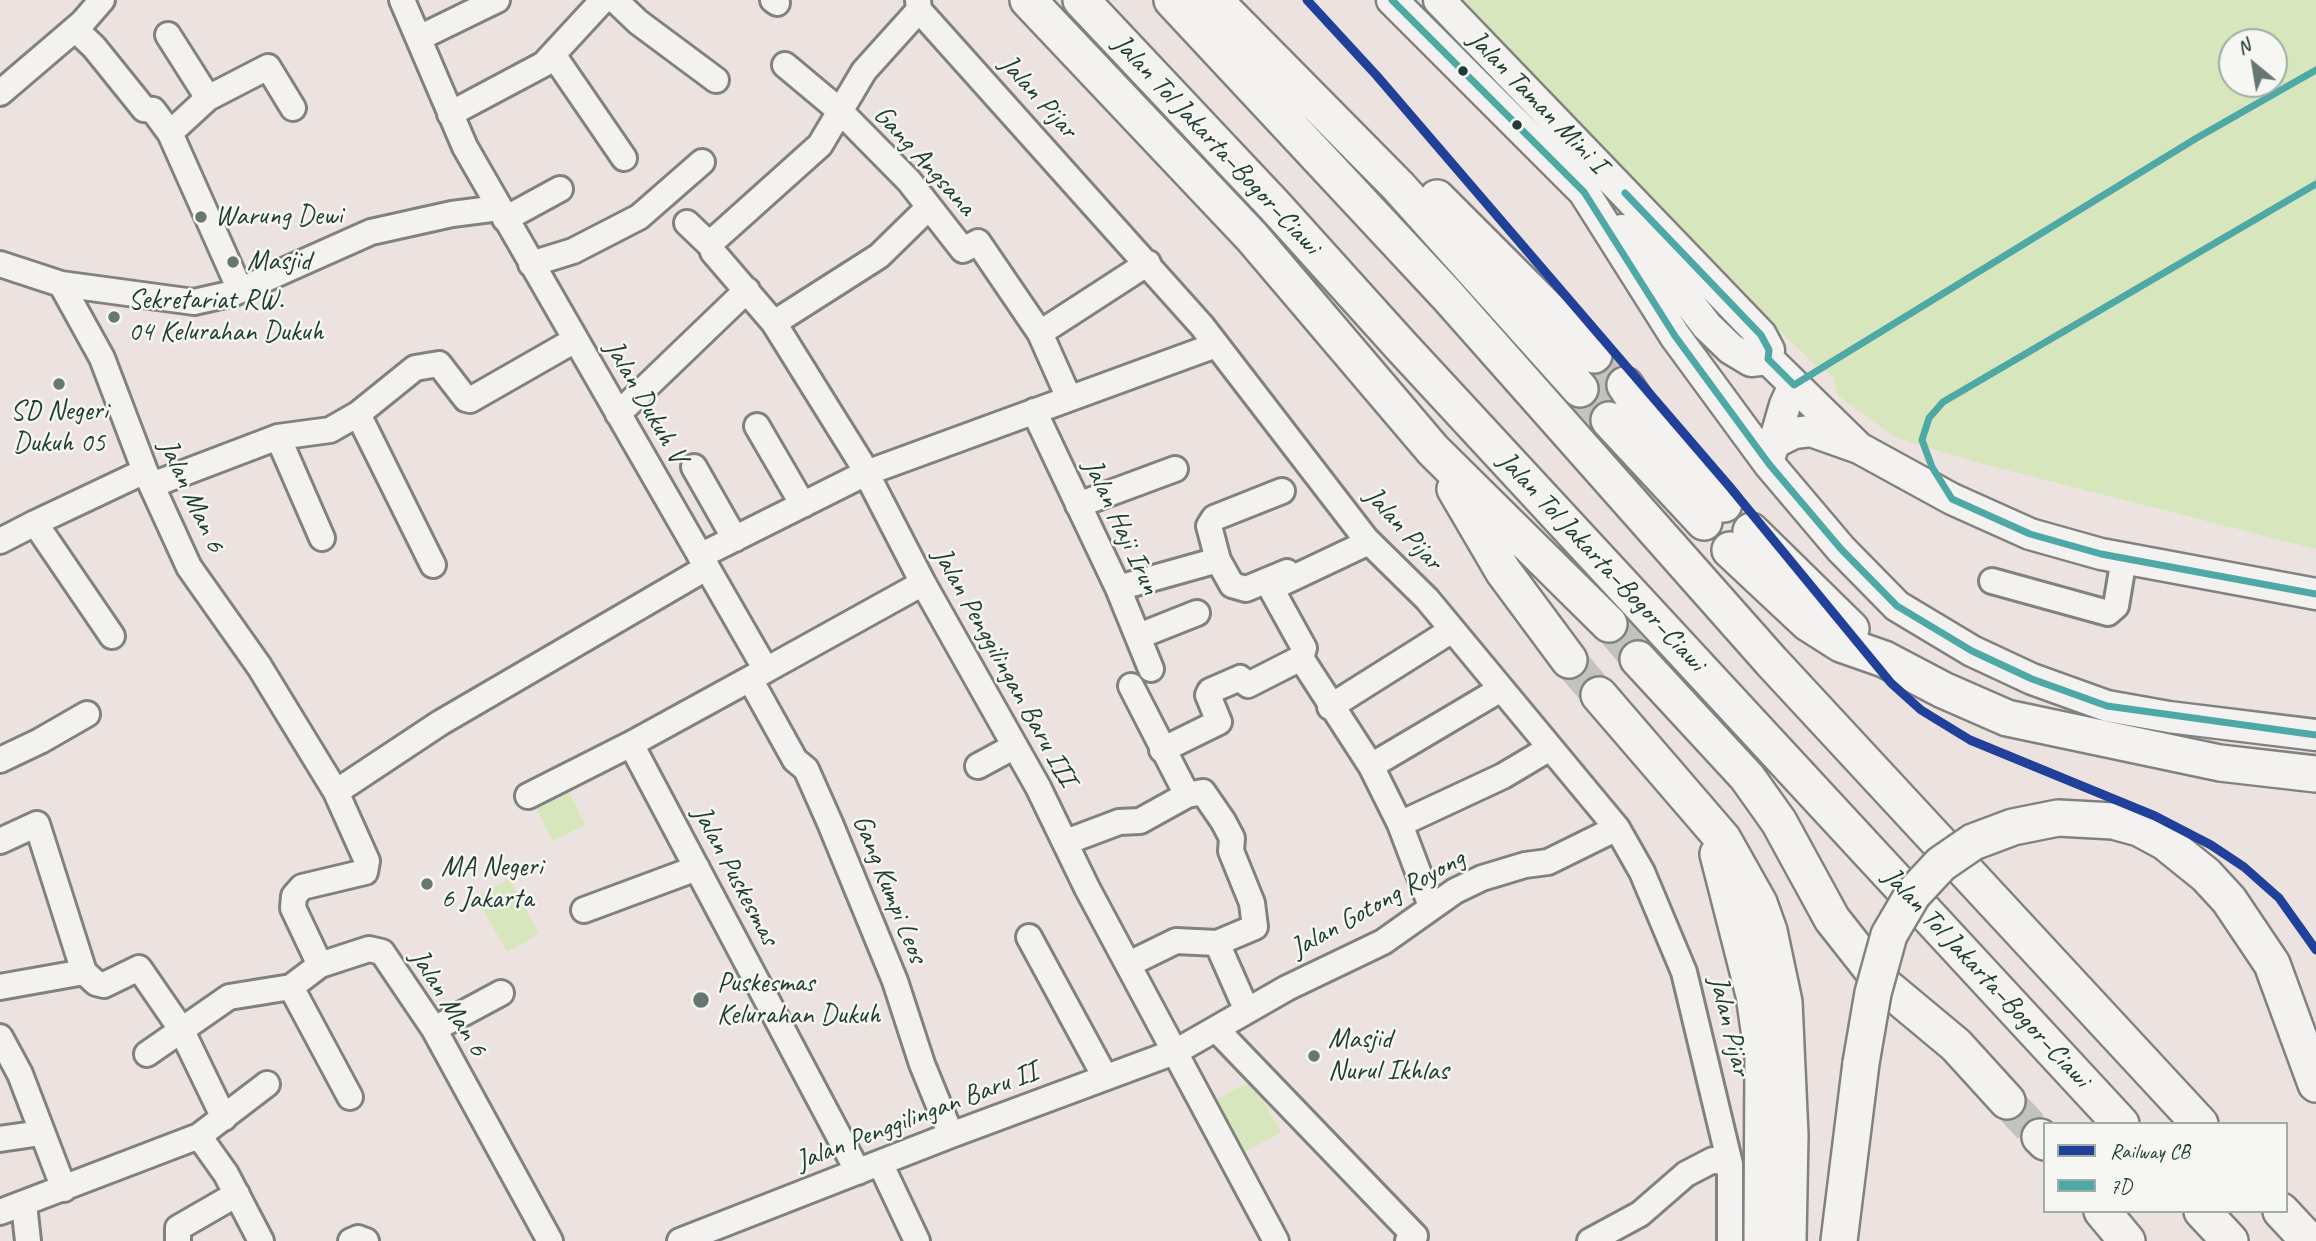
<!DOCTYPE html>
<meta charset="utf-8">
<style>
body{margin:0}
#map{position:relative;width:2316px;height:1241px;overflow:hidden;background:#ece3e1;font-family:Caveat,sans-serif}
canvas{display:block}
.legend{position:absolute;left:2043px;top:1122px;width:245px;height:91px;box-sizing:border-box;background:#f6f6f2;border:2px solid #a0aca6;margin:0;padding:9px 12px;list-style:none;font-size:21px;color:#1f3d34}
.legend li{display:flex;align-items:center;gap:14px;height:35px}
.legend b{width:35px;border:2px solid #a0aca6}
.north{position:absolute;left:2218px;top:28px;width:70px;height:70px;box-sizing:border-box;background:#f6f6f2;border:2px solid #a0aca6;border-radius:50%;rotate:330deg;font-size:19px;font-weight:700;line-height:28px;text-align:center;color:#1f3d34}
.north::after{content:'';display:block;margin:auto;width:24px;height:32px;background:#677771;clip-path:polygon(50% 0,100% 100%,50% 72%,0 100%)}
</style>
<div id="map">
<canvas width="2316" height="1241"></canvas>
<ul class="legend">
<li><b style="height:9px;background:#20409a"></b>Railway CB</li>
<li><b style="height:9px;background:#4ea8a6"></b>7D</li>
</ul>
<div class="north">N</div>
</div>
<script>
const ctx = document.querySelector('canvas').getContext('2d');
ctx.lineJoin = 'round';
function fillPath(path, color) {
  ctx.fillStyle = color;
  ctx.fill(path, 'evenodd');
}
function toPath(rows) {
  const path = new Path2D();
  for (const r of rows) {
    path.moveTo(r[0], r[1]);
    for (let i = 2; i < r.length; i += 2) path.lineTo(r[i], r[i + 1]);
  }
  return path;
}
function trace(path, color, width, dash) {
  ctx.strokeStyle = color;
  ctx.lineWidth = width;
  ctx.lineCap = dash ? 'butt' : 'round';
  ctx.setLineDash(dash || []);
  ctx.stroke(path);
}
function write(font, color, halo, rows, align = 'center') {
  ctx.font = font + ' Caveat,sans-serif';
  ctx.lineWidth = 5;
  ctx.setLineDash([]);
  ctx.textBaseline = 'middle';
  ctx.strokeStyle = halo;
  ctx.fillStyle = color;
  for (const [text, x, y, turn = 0] of rows) {
    ctx.save();
    ctx.translate(x, y);
    ctx.rotate((+turn || 0) * Math.PI / 180);
    ctx.textAlign = isNaN(turn) ? turn : align;
    if (halo) ctx.strokeText(text, 0, 0);
    ctx.fillText(text, 0, 0);
    ctx.restore();
  }
}
fillPath(toPath([
 [1446,0,2316,0,2316,549,1979,463,1896,438,1838,396,1833,376,1814,364,1635,191],
 [2232,42,2274,42,2274,84,2232,84],
 [563,778,585,825,552,841,530,794],
 [509,879,539,934,507,952,476,897],
 [1252,1080,1281,1132,1244,1153,1214,1101]
]), '#d8e6be');
trace(toPath([
 [1594,355,1625,385],
 [1580,389,1609,420],
 [1609,624,1638,659],
 [1569,660,1599,695],
 [2007,1101,2040,1137]
]), '#c3c2be', 35, [35, 18]);
const minor = toPath([
 [402,0,465,147,766,670,923,583],
 [615,0,638,22,716,80],
 [773,0,777,3],
 [918,0,919,10,1202,326,1366,539,1427,599,1617,828,1642,872,1684,972,1730,1164,1730,1241],
 [75,29,94,47,144,109,153,110,170,133],
 [168,35,208,98,170,133,240,290],
 [419,38,497,0],
 [554,56,624,158],
 [785,65,840,111,909,181,963,250,978,242,1040,333,1069,398],
 [0,93,82,23,102,0],
 [208,98,268,67,293,108],
 [450,114,544,64,603,0],
 [505,219,560,189],
 [687,223,711,246,713,252,774,323,860,461,923,583,1038,787,1087,888,1276,1241],
 [711,246,714,240,820,145,864,71,919,10],
 [0,264,61,284,194,302,234,293,371,232,452,214,499,208],
 [531,264,573,251,639,217,702,162],
 [61,284,102,358,145,471,189,567,259,666,336,792,367,861,365,872,302,887,294,896,293,908,320,965,369,949,382,952,434,1029,550,1241],
 [774,323,879,256,928,208],
 [1040,333,1148,263],
 [1034,411,1118,588,1151,669],
 [358,414,415,368,439,364,466,399,470,400,575,340],
 [618,414,747,290],
 [757,426,803,505],
 [278,437,322,538],
 [694,467,735,539],
 [152,485,278,437,330,430,358,414,433,565],
 [1282,491,1214,518,1209,526,1218,560,1232,585,1246,589,1287,572],
 [1078,505,1175,469],
 [0,541,35,523],
 [1369,542,1276,586,1273,592,1304,648,1301,658,1371,766,1400,824,1503,776,1550,748],
 [700,556,866,473,1216,345],
 [1992,581,2108,613,2116,606,2124,558],
 [1118,588,1218,560],
 [112,636,35,523,145,471],
 [1139,636,1197,613],
 [766,670,631,744,858,1172],
 [750,679,795,760,806,769,830,823,895,981,922,1064,951,1135],
 [1131,686,1187,795],
 [1330,707,1452,630],
 [1162,750,1219,722,1208,695,1210,691,1240,678,1248,685,1301,658],
 [0,760,40,741,87,714],
 [978,766,1015,746],
 [1371,766,1501,689],
 [336,792,440,723,706,568],
 [528,796,631,744],
 [1400,824,1431,906],
 [0,841,37,824,84,972,0,987],
 [1066,842,1119,822,1140,821,1187,795,1203,792,1223,821,1232,838,1231,851,1252,903,1255,927,1217,943,1176,941,1129,964],
 [584,910,697,868],
 [1029,937,1105,1077],
 [1217,943,1247,1011],
 [320,965,291,987,350,1097],
 [84,972,96,983,104,985,139,968,181,1029,224,1118],
 [434,1029,501,993],
 [1216,1029,1415,1236,1408,1241],
 [0,1037,20,1074,64,1189],
 [147,1054,229,997,291,987],
 [199,1136,226,1174,261,1241],
 [0,1139,41,1133],
 [880,1163,917,1241],
 [24,1204,28,1241],
 [0,1212,199,1136,267,1084],
 [178,1241,178,1228,237,1194],
 [351,1241,358,1238,366,1241],
 [680,1241,951,1135,1177,1051,1287,988,1383,942,1455,891,1482,878,1525,865,1548,862,1617,828],
 [1590,1241,1640,1214,1686,1174,1713,1160,1730,1164]
]);
const major = toPath([
 [1392,0,1584,192,1675,336,1769,464,1841,549,1897,606,1972,651,2032,679,2107,706,2169,717,2316,735],
 [1439,0,1761,335,1769,350,1768,359,1859,448],
 [1622,230,1666,273,1707,326,1731,349,1751,361,1768,359],
 [1774,443,1794,433,1811,431,1859,448,1952,499,2030,534,2101,554,2316,594],
 [1771,453,1785,405,1794,385]
]);
const highway = toPath([
 [1028,0,1252,237,1433,450,1609,624],
 [1081,0,1274,205,1402,347,2121,1124],
 [1172,0,1447,295,1771,661,2200,1124],
 [1214,0,1398,186,1580,389],
 [1437,198,1594,355],
 [1625,385,1643,412,1724,504],
 [1609,420,1704,522],
 [1455,489,1503,571,1569,660],
 [1751,531,1851,629],
 [1730,550,1808,623,1841,644,1884,659,1943,690,2007,718,2220,763,2316,774],
 [1638,659,1747,777,1779,822,1832,919,1884,985,1956,1045,2007,1101],
 [1599,695,1723,839,1759,903,1769,931,1784,1002,1790,1135,1788,1241],
 [2113,821,2139,828,2165,842,2206,875,2229,900,2272,964,2316,1084],
 [1718,854,1754,995,1763,1057,1762,1241],
 [2040,1137,2045,1142],
 [2102,1211,2127,1241],
 [2202,1211,2230,1241],
 [2281,1211,2309,1241],
 [1839,1241,1861,1063]
]);
trace(minor, '#818280', 30);
trace(major, '#818280', 35);
trace(highway, '#818280', 40);
trace(minor, '#f4f2f0', 24);
trace(major, '#f4f2f0', 30);
trace(highway, '#f4f2f0', 35);
const highwayBridge = toPath([
 [1861,1063,1873,993,1889,935,1913,894,1941,864,1973,842,2013,827,2058,818,2113,821]
]);
trace(highwayBridge, '#818280', 40, []);
trace(highwayBridge, '#f4f2f0', 35);
trace(toPath([
 [1392,0,1584,192,1675,336,1769,464,1841,549,1897,606,1972,651,2032,679,2107,706,2316,735],
 [2316,184,1943,402,1929,418,1922,440,1932,467,1952,499,2030,534,2101,554,2316,594],
 [1625,193,1761,335,1769,350,1768,359,1794,385,2195,139,2316,70]
]), '#4ea8a6', 7);
trace(toPath([
 [1307,0,1377,76,1729,486,1891,683,1921,710,1970,740,2155,816,2211,845,2244,867,2279,898,2316,950]
]), '#20409a', 9);
for (const [x, y, r, color] of [
 [1463,71,6,"#1f3d34"],
 [1517,125,6,"#1f3d34"],
 [201,217,7,"#677771"],
 [233,262,7,"#677771"],
 [114,317,7,"#677771"],
 [59,384,7,"#677771"],
 [427,884,7,"#677771"],
 [701,1000,9,"#677771"],
 [1314,1056,7,"#677771"]
]) {
  const dot = new Path2D();
  dot.arc(x, y, r, 0, 2 * Math.PI);
  ctx.fillStyle = color;
  ctx.fill(dot);
  trace(dot, '#f6f6f2', 2.5);
}
write('28px', '#1f3d34', '#f6f6f2', [
 ["Jalan Pijar",1038,97,48],
 ["Jalan Taman Mini I",1537,102,46],
 ["Jalan Tol Jakarta–Bogor–Ciawi",1216,145,47],
 ["Gang Angsana",924,161,48],
 ["Jalan Dukuh V",645,402,60],
 ["Jalan Man 6",191,496,65],
 ["Jalan Haji Irun",1121,527,65],
 ["Jalan Pijar",1403,529,48],
 ["Jalan Tol Jakarta–Bogor–Ciawi",1601,562,47],
 ["Jalan Penggilingan Baru III",1004,667,61],
 ["Jalan Puskesmas",735,876,62],
 ["Gang Kumpi Leos",889,889,68],
 ["Jalan Gotong Royong",1378,904,-29],
 ["Jalan Tol Jakarta–Bogor–Ciawi",1986,978,47],
 ["Jalan Man 6",448,1003,58],
 ["Jalan Pijar",1729,1026,76],
 ["Jalan Penggilingan Baru II",917,1117,-21]
]);
write('28px', '#1f3d34', '#f6f6f2', [
 ["Warung Dewi",215,217],
 ["Masjid",247,262],
 ["Sekretariat RW.",128,301],
 ["04 Kelurahan Dukuh",128,333],
 ["SD Negeri",59,412,"center"],
 ["Dukuh 05",59,444,"center"],
 ["MA Negeri",441,868],
 ["6 Jakarta",441,900],
 ["Puskesmas",717,984],
 ["Kelurahan Dukuh",717,1016],
 ["Masjid",1328,1040],
 ["Nurul Ikhlas",1328,1072]
], 'left');
</script>
